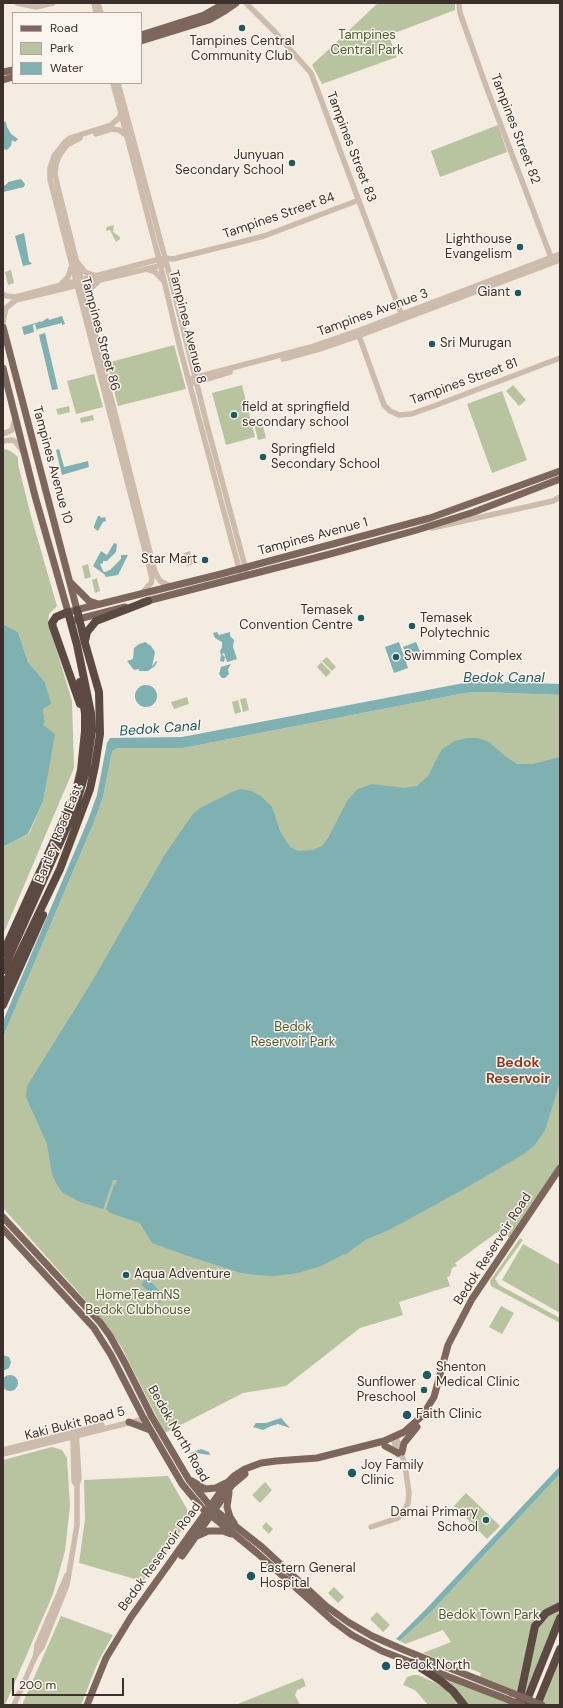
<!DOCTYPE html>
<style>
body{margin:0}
#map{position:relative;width:563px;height:1708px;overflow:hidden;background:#f4ebe1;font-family:"DM Sans",sans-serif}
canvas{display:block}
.frame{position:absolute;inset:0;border:4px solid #3b302b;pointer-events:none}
.legend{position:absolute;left:12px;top:12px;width:130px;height:72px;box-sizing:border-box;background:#fbf5ee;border:1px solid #aea6a0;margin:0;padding:5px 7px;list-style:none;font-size:12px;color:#3b302b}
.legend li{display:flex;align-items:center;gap:8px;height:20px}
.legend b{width:20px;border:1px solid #aea6a0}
.scale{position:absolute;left:12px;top:1678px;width:112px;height:18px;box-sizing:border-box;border:2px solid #3b302b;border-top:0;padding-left:5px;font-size:12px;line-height:14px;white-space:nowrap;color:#3b302b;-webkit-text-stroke:3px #fbf5ee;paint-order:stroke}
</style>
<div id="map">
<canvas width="563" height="1708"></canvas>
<div class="frame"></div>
<ul class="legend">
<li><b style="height:5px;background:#7d675c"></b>Road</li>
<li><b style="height:11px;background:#b8c4a0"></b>Park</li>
<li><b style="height:11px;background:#7fb0b2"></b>Water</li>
</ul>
<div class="scale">200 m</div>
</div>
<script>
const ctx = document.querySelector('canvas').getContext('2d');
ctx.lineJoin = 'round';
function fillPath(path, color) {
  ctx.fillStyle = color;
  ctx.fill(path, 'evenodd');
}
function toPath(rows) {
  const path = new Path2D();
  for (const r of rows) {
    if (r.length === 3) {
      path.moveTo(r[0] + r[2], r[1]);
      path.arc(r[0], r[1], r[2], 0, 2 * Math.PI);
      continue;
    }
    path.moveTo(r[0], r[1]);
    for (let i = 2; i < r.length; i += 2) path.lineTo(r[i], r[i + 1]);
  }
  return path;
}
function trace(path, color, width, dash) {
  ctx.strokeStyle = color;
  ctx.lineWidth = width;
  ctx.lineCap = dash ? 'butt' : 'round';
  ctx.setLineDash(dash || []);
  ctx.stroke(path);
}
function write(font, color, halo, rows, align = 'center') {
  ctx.font = font + ' "DM Sans",sans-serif';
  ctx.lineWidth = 3;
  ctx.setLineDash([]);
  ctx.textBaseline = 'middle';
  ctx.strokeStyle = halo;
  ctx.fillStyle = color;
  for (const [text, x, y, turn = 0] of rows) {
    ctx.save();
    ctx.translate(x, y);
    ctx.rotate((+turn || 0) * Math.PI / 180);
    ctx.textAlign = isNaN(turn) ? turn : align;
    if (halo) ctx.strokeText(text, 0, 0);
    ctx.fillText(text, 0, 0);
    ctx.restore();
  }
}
fillPath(toPath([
 [378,3,455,3,455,10,392,34,390,39,397,57,322,84,312,65],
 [498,125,507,152,440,177,431,151],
 [114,225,113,232,120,237,120,239,116,242,110,230,106,231,106,229,107,227],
 [11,270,14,283,8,285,5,272],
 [174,345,186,389,118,406,107,363],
 [94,374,103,407,76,414,67,381],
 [242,385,255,437,226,445,212,393],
 [513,385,526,400,519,406,506,391],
 [502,391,527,460,492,473,467,404],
 [69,406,70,412,58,415,56,409],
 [93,415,94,420,81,423,80,418],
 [262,422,266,438,258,440,254,424],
 [3,448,12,452,18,457,18,464,31,516,57,606,49,614,48,622,72,701,74,768,3,935,3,847,29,834,43,802,47,778,45,728,43,725,45,722,43,709,48,694,45,682,28,662,18,632,3,624],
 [190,551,193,564,187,566,184,553],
 [88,564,91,577,85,579,82,566],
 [97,578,100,591,95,593,92,580],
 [327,657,336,667,332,671,322,661],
 [321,662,331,672,326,677,317,667],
 [480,692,560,695,560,1162,550,1180,510,1238,501,1232,496,1233,455,1263,457,1266,452,1268,450,1276,447,1277,450,1286,399,1302,403,1315,360,1328,286,1386,243,1393,165,1433,122,1348,103,1320,3,1208,3,1037,94,822,103,797,112,752,115,749,119,748,183,748,465,693],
 [187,697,189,704,174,709,171,702],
 [246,698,249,710,243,712,240,699],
 [238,700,241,712,235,714,232,702],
 [520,1238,523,1240,495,1279,499,1285,560,1318,560,1323,491,1286,490,1281],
 [523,1244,560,1265,560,1313,502,1280],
 [501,1306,514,1313,502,1334,489,1327],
 [52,1447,62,1450,67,1458,70,1506,65,1551,53,1594,5,1705,3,1705,3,1460],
 [560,1474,560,1604,542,1614,519,1695,479,1679,481,1673,444,1659,442,1661,423,1653,451,1642,443,1630,405,1644,400,1641,430,1613],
 [168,1476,187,1509,188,1518,178,1536,153,1571,142,1581,79,1563,85,1519,84,1480],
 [265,1482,272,1490,260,1503,252,1495],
 [466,1493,500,1526,487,1539,454,1506],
 [266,1522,273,1529,269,1534,262,1527],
 [334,1587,344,1597,338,1603,328,1593],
 [560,1606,560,1618,528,1699,521,1696,535,1626],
 [377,1612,390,1625,383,1632,370,1619],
 [61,1616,113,1635,98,1662,81,1705,22,1705],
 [560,1649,560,1705,543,1705,538,1703],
 [439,1673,519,1705,464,1705],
 [413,1675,418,1675,438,1684,454,1695,461,1705,428,1705,415,1690,403,1685,407,1677],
 [303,1678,306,1686,297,1690,295,1695,300,1705,235,1705]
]), '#b8c4a0');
fillPath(toPath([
 [3,121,6,122,7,127,11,134,18,139,15,142,12,140,11,146,7,150,3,149],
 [21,179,25,184,24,187,3,192,3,186,7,184,8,182],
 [24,233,29,261,32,264,23,266,15,236],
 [62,316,65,324,62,325,62,323,38,329,37,331,35,324,33,325,34,332,24,335,22,327,39,322,39,321,41,322,48,318,49,320],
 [45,333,58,389,52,390,39,335],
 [59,449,64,467,88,461,89,467,62,475,56,450],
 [98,516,100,516,101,518,105,517,106,521,103,522,98,531,94,528,94,526],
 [114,543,117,544,116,552,107,561,103,561,103,563,100,564,103,571,105,572,110,570,121,559,121,555,128,555,118,575,106,577,104,574,93,566,101,551,107,555],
 [3,624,18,632,28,662,45,682,51,704,43,709,45,722,43,725,55,734,43,802,28,834,3,847],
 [217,632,219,635,230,632,230,636,234,640,233,647,237,659,227,662,224,653,222,654,225,657,224,662,220,661,221,655,220,651,222,647,222,642,215,638,213,633],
 [145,642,151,646,155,652,152,667,156,661,157,662,155,666,148,671,139,671,139,669,134,670,127,661,133,659,134,648,139,644],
 [399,642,408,668,394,673,385,647],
 [416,642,421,654,408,658,403,647],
 [231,664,228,669,229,674,225,678,222,678,219,674,221,667],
 [482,681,560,684,560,695,480,692,465,693,183,748,119,748,115,749,112,752,103,797,94,822,3,1037,3,1021,88,820,97,795,107,743,110,738,182,737,464,683],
 [146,696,11],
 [467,738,478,738,489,742,505,756,517,764,533,764,560,757,560,1082,545,1130,535,1145,524,1154,464,1189,389,1230,365,1240,345,1255,344,1254,321,1266,298,1273,275,1276,257,1275,241,1273,188,1256,152,1243,140,1223,110,1213,106,1209,114,1185,116,1184,117,1180,113,1180,103,1209,80,1202,63,1193,57,1185,52,1174,47,1144,26,1097,27,1086,90,985,164,856,192,815,200,808,232,792,241,789,251,791,261,796,272,807,280,831,290,847,298,851,313,850,322,846,328,838,347,801,358,789,372,784,404,788,417,786,428,776,442,749,455,741],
 [147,1278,165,1297,159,1303,141,1284],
 [3,1355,9,1357,11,1362,9,1368,3,1371],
 [10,1383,8],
 [281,1418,290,1428,278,1424,271,1426,263,1430,253,1427,256,1423,266,1423],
 [201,1449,209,1452,210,1455,196,1453,192,1455,190,1453],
 [560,1466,560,1474,430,1613,400,1641,396,1639,426,1609]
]), '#7fb0b2');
trace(toPath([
 [17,3,36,7,53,3],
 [94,3,96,13],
 [98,3,101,13],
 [246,3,274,31,311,73,402,316],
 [459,3,460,13,486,86,552,260],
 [113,83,159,259,180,348,240,572],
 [118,83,171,280,207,425,246,570],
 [121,113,119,118,111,125,70,138,65,142,54,156,50,168,50,179,152,578,151,583,142,593],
 [96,134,112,129,119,130,126,135],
 [80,138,67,145,59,156,56,164,55,174,59,192,155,572,160,581,168,585,172,586],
 [78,263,85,272,94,275],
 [146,269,155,272,163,280],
 [61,284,68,277,71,268],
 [3,294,6,296,16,297,156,260,165,258,173,259,237,243,264,236,359,200],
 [85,296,90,289,97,283],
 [3,322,6,308,16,300,163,265],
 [358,333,384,405,390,411,399,415,411,414,434,406,560,358],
 [283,359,323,348,358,336,560,260],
 [193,378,311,347,360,330,560,254],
 [194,383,230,372],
 [3,434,12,430,15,419],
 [3,441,12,440,16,442,22,451],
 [432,528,553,501,560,497],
 [73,1434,74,1481,77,1485],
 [393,1438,398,1455],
 [3,1450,102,1425],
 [3,1454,152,1417],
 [371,1527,398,1518,404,1511,408,1503,409,1494,405,1465,396,1437],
 [36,1653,37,1645,67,1575],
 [14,1705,36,1655,42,1647,67,1585,77,1525,77,1485,79,1479,76,1431]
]), '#cdbbac', 5.5);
trace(toPath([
 [141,35,204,15,225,3],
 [141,41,209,20,223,12,236,3],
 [3,72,13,70],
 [3,80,13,77],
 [3,327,77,610],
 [3,368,35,496,68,612,221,574,430,518,560,471],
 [71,583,89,601,98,604],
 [143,602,330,554,417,530,474,512,560,479],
 [71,621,125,607],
 [3,1217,100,1322,110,1336,125,1363,152,1417,189,1480,211,1507,262,1547,326,1606,348,1622,372,1636,404,1650,512,1693],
 [3,1229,94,1328,111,1355,144,1419,182,1484,202,1508,257,1553,333,1621,352,1635,382,1651,509,1700],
 [129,1422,150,1430],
 [385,1446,398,1453],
 [402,1452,404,1443,417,1427],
 [192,1481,205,1489,216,1488,226,1483],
 [229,1493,227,1507,230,1517,234,1523],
 [197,1536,208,1531,223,1531,231,1534],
 [182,1556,232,1485,245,1474],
 [87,1705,106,1658,131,1617,226,1484,234,1476,245,1469,261,1463,276,1461,317,1458,384,1441,404,1432,422,1416,434,1397,448,1345,472,1299,560,1168]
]), '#7d675c', 7);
trace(toPath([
 [68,612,56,617,52,623,53,627,80,704],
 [85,641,87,632,96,621,148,601],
 [3,953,69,808,76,791,81,770,85,731,85,713,80,682],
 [3,970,74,811,86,771,92,731,91,713,77,645,68,612],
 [3,988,60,869,90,789,95,766,100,734,99,692,85,643,77,610],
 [3,1005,43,915],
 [413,1663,441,1681,453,1691,464,1705],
 [519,1702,535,1626,546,1613,560,1606],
 [525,1705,560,1618],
 [537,1705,560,1649]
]), '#5c4a42', 8);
trace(toPath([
 [512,1693,542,1705],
 [509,1700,522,1705]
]), '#7d675c', 7);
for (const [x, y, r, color] of [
 [242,28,4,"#1f5a5e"],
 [292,163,4,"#1f5a5e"],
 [520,247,4,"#1f5a5e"],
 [518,293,4,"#1f5a5e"],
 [432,344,4,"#1f5a5e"],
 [234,415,4,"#1f5a5e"],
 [263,457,4,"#1f5a5e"],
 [205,560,4,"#1f5a5e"],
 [361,618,4,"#1f5a5e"],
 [412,626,4,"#1f5a5e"],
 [396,657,4,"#1f5a5e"],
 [126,1275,4,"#1f5a5e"],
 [427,1375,5,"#1f5a5e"],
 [424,1390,4,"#1f5a5e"],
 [407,1415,5,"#1f5a5e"],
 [352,1473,5,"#1f5a5e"],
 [486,1520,4,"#1f5a5e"],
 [251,1576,5,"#1f5a5e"],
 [386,1666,5,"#1f5a5e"]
]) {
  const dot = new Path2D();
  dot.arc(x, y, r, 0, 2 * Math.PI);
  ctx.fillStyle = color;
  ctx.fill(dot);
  trace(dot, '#fbf5ee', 1.5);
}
write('13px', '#4a5a2e', '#fbf5ee', [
 ["Tampines",367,36],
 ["Central Park",367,51],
 ["Bedok",293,1028],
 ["Reservoir Park",293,1043],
 ["HomeTeamNS",138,1296],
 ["Bedok Clubhouse",138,1311],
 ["Bedok Town Park",489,1616]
]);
write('13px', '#3b302b', '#fbf5ee', [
 ["Tampines Central",242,42,"center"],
 ["Community Club",242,57,"center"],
 ["Junyuan",284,156,"right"],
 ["Secondary School",284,171,"right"],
 ["Lighthouse",512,240,"right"],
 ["Evangelism",512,255,"right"],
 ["Giant",510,293,"right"],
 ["Sri Murugan",440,344],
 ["field at springfield",242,408],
 ["secondary school",242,423],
 ["Springfield",271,450],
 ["Secondary School",271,465],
 ["Star Mart",197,560,"right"],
 ["Temasek",353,611,"right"],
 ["Convention Centre",353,626,"right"],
 ["Temasek",420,619],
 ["Polytechnic",420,634],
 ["Swimming Complex",404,657],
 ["Aqua Adventure",134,1275],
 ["Shenton",436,1368],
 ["Medical Clinic",436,1383],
 ["Sunflower",416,1383,"right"],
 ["Preschool",416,1398,"right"],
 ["Faith Clinic",416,1415],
 ["Joy Family",361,1466],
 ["Clinic",361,1481],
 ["Damai Primary",478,1513,"right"],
 ["School",478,1528,"right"],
 ["Eastern General",260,1569],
 ["Hospital",260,1584],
 ["Bedok North",395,1666]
], 'left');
write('13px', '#3b302b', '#fbf5ee', [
 ["Tampines Street 82",515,129,69],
 ["Tampines Street 83",351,147,69],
 ["Tampines Street 84",279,216,-19],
 ["Tampines Avenue 3",373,313,-20],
 ["Tampines Avenue 8",187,327,76],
 ["Tampines Street 86",100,334,75],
 ["Tampines Street 81",464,382,-20],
 ["Tampines Avenue 10",52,465,75],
 ["Tampines Avenue 1",313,537,-15],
 ["Bartley Road East",59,834,-68],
 ["Bedok Reservoir Road",493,1249,-57],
 ["Kaki Bukit Road 5",75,1424,-14],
 ["Bedok North Road",178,1434,60],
 ["Bedok Reservoir Road",160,1557,-54]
]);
write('italic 14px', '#1f5a5e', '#fbf5ee', [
 ["Bedok Canal",504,678],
 ["Bedok Canal",160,729,-4]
]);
write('bold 14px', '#8c3b22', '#fbf5ee', [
 ["Bedok",518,1063],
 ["Reservoir",518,1079]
]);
</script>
